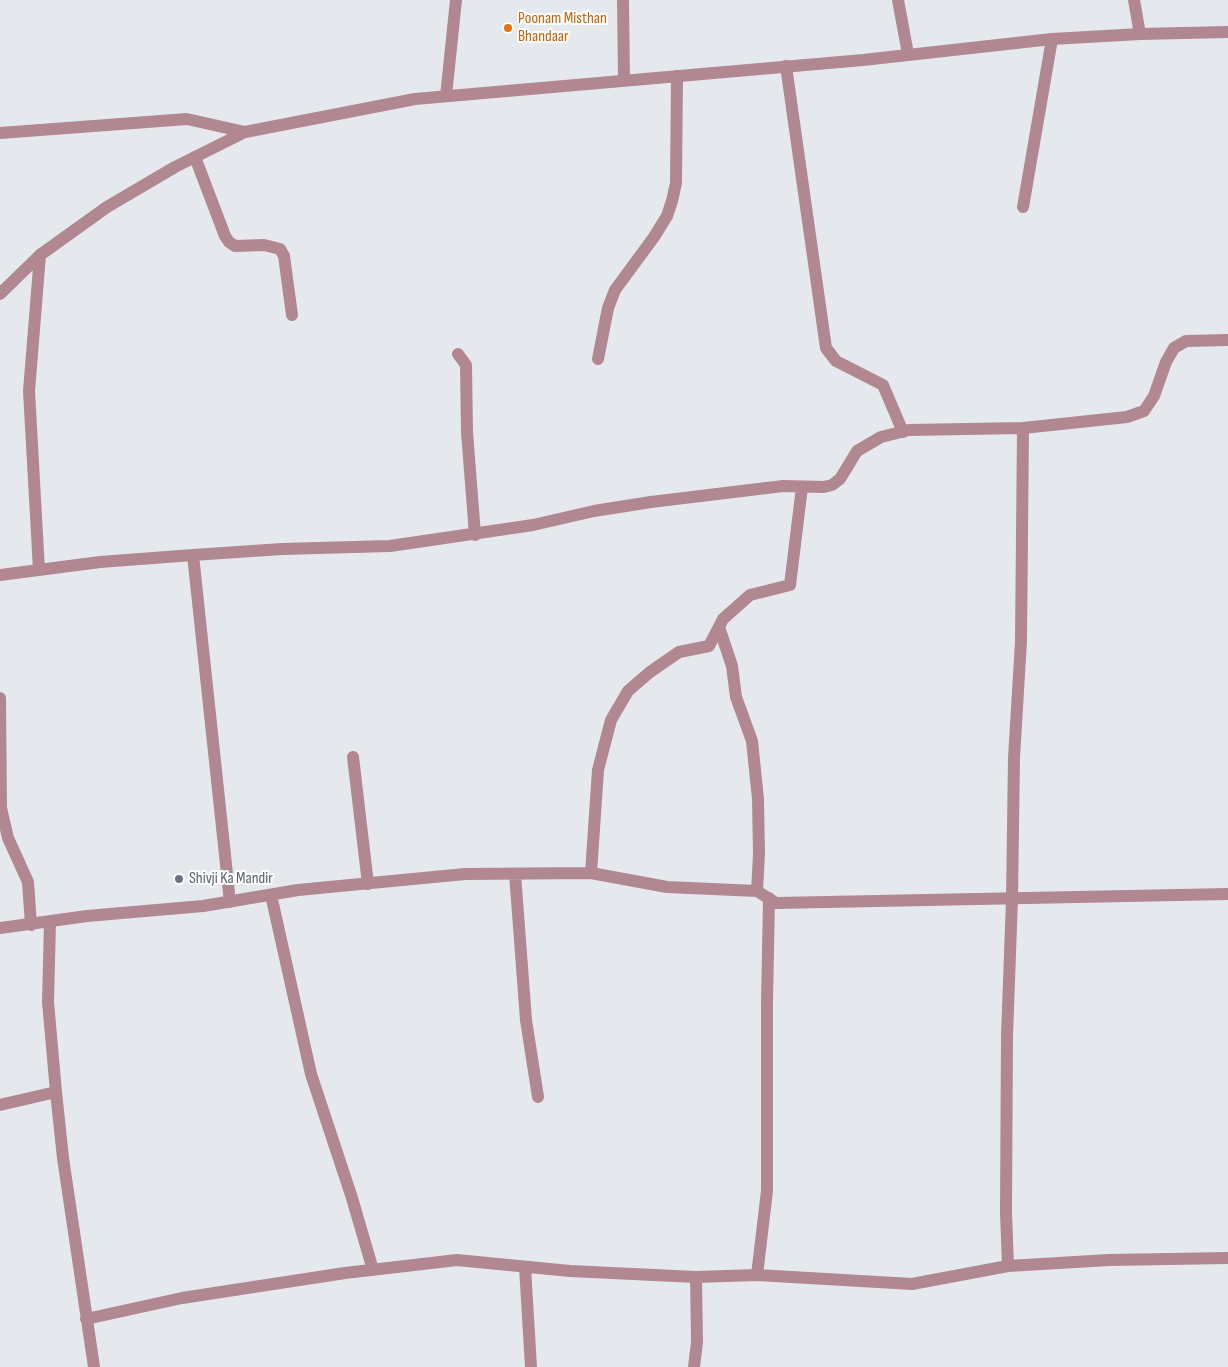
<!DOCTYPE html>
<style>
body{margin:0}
canvas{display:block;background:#e5e9ed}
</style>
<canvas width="1228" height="1367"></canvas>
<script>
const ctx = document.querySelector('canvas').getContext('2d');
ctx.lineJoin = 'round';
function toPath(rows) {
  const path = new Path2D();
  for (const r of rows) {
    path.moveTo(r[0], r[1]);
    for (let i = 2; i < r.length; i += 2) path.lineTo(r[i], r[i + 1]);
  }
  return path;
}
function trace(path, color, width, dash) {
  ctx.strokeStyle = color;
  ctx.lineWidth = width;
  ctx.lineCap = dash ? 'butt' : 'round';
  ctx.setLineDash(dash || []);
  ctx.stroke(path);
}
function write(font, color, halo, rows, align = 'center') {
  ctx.font = font + ' "Sofia Sans Condensed",sans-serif';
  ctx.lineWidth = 4;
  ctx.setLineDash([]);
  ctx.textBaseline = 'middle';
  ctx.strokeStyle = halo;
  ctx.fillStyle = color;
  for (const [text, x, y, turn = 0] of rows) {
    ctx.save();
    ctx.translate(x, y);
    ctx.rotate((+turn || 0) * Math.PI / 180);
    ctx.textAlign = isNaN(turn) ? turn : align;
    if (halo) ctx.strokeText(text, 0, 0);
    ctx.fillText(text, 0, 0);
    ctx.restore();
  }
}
trace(toPath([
 [623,0,624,80],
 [898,0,908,54],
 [1134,0,1140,34],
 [786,66,826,348,836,361,883,385,903,432],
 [446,96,456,0],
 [0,133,187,119,245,132],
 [195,157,225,236,229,242,235,246,264,245,280,249,284,256,292,315],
 [1023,207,1052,39],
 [458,354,466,365,467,432,475,535],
 [598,359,608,308,615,290,654,237,667,216,672,201,676,183,677,76],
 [193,555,230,902],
 [39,570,29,391,40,255],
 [0,575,100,562,193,555,282,549,390,546,533,525,594,511,651,502,783,486,824,487,832,485,840,479,857,451,881,437,909,430,1023,428,1127,417,1144,411,1154,396,1166,362,1174,348,1186,341,1228,340],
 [719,627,732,666,736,697,752,741,758,799,759,854,757,891],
 [0,698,1,808,8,838,28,882,31,925],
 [353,757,368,884],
 [591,873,598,770,611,720,628,691,650,672,679,652,709,646,723,619,750,595,790,585,802,487],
 [515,874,526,1020,538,1097],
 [271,895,311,1074,352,1198,373,1270],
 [50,922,48,1002,56,1092,63,1158,94,1367],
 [0,928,87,916,203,906,298,890,465,874,591,873,667,887,757,891,776,903,1228,894],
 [0,1105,56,1092],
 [1008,1266,1006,1212,1007,1036,1012,899,1014,758,1021,641,1023,428],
 [525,1267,531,1367],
 [757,1275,767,1191,767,1003,769,898],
 [86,1319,182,1298,345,1273,457,1260,570,1271,696,1277,757,1275,912,1284,1008,1266,1109,1260,1228,1258],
 [694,1367,697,1342,696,1277]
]), '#b18791', 12);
trace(toPath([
 [0,294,40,255,107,207,175,167,245,132,415,99,863,60,1052,39,1140,34,1228,32]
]), '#b18791', 12);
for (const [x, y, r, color] of [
 [508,28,5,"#e8710a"],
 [179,879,5,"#6b7280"]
]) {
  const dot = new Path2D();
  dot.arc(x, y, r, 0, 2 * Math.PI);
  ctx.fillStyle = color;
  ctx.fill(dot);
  trace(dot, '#fff', 2);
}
write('16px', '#c56008', '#fff', [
 ["Poonam Misthan",518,19],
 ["Bhandaar",518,37]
], 'left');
write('16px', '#5b616d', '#fff', [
 ["Shivji Ka Mandir",189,879]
], 'left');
</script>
